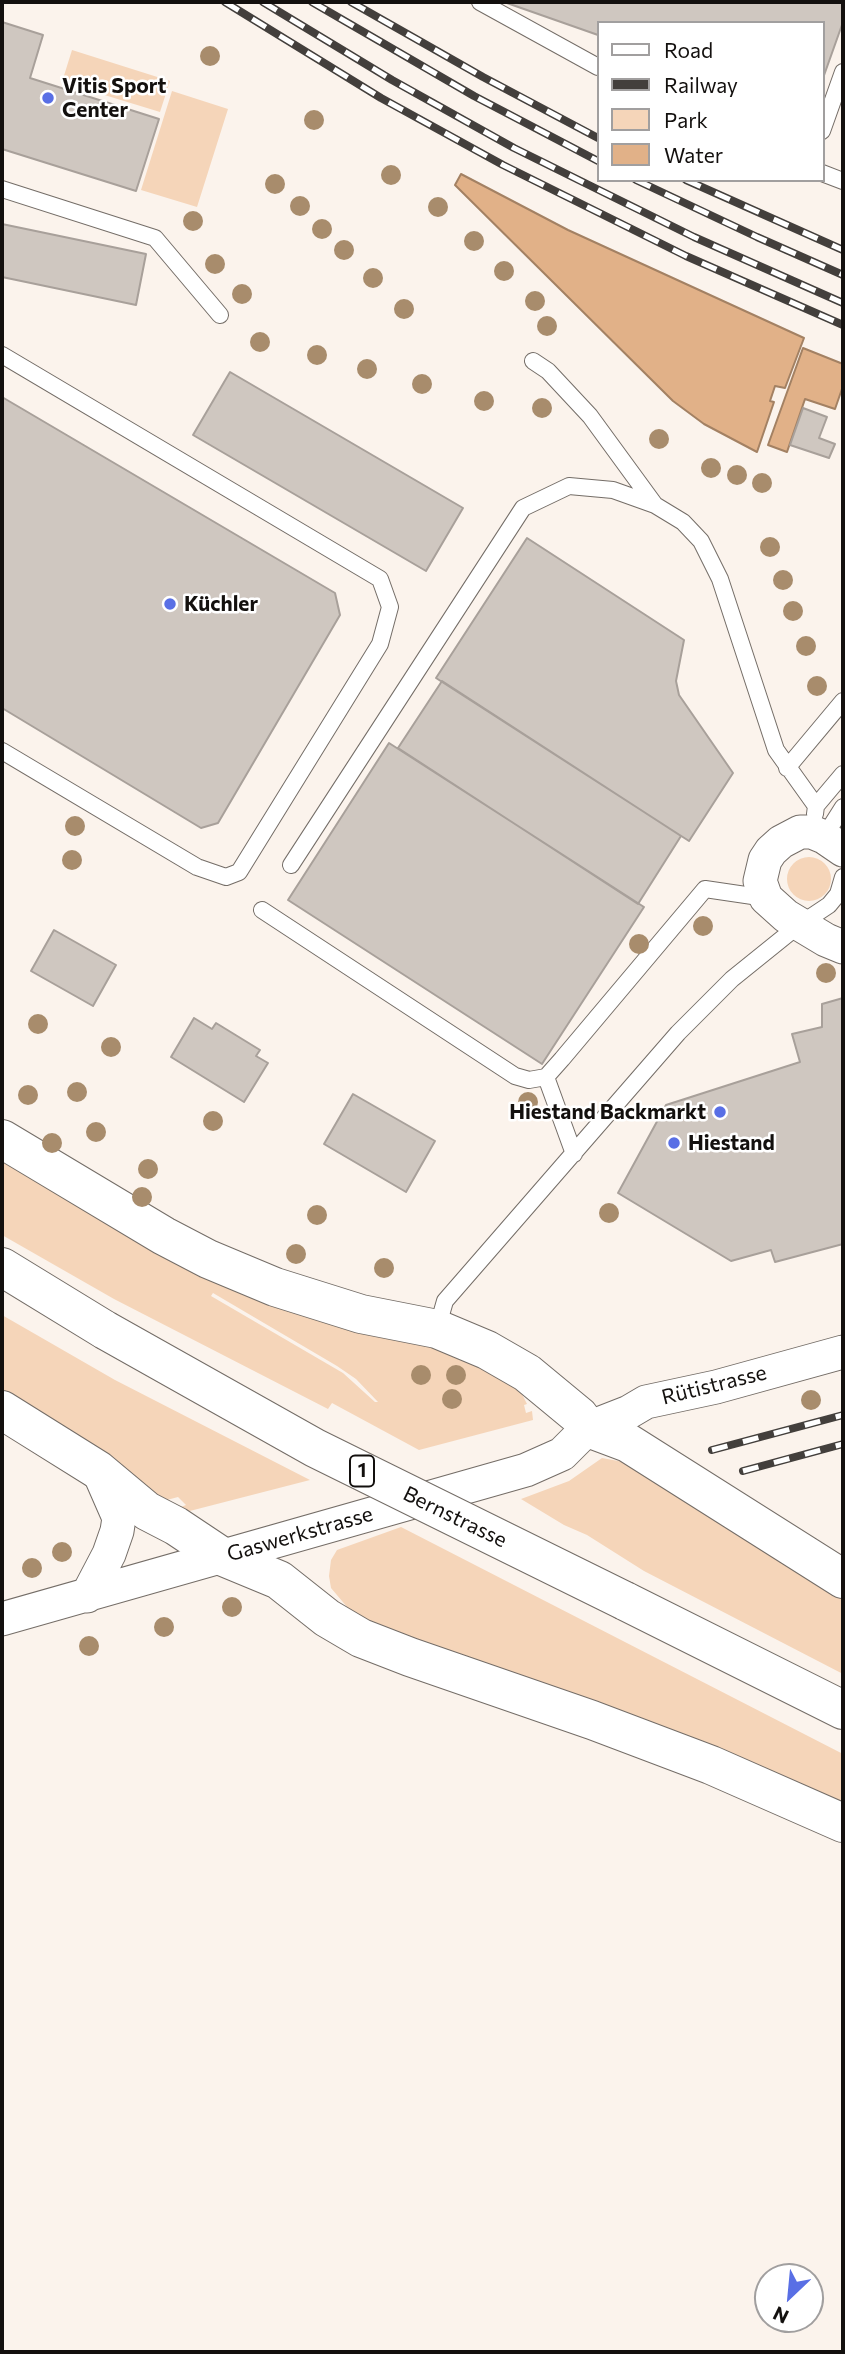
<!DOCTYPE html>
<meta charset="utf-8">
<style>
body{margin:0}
#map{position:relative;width:845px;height:2354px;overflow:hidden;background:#fbf3ec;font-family:Commissioner,sans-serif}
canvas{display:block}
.frame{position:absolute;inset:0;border:4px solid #13100e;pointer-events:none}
.legend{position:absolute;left:597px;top:21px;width:228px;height:161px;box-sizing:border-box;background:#fff;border:2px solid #a19f9f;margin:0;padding:9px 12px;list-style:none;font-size:21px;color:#13100e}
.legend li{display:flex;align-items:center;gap:14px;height:35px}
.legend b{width:35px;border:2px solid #a19f9f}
.north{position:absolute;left:754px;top:2263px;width:70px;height:70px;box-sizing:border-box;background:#fff;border:2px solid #a19f9f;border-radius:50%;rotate:206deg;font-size:19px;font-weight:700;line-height:28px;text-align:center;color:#13100e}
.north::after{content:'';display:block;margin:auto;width:24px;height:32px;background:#596fe5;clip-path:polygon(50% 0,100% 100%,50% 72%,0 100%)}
</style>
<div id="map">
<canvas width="845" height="2354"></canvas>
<div class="frame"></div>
<ul class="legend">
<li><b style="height:9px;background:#fff"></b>Road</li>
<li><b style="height:9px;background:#433f3c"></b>Railway</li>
<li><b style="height:19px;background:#f5d5b9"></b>Park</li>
<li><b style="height:19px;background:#e1b188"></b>Water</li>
</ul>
<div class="north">N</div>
</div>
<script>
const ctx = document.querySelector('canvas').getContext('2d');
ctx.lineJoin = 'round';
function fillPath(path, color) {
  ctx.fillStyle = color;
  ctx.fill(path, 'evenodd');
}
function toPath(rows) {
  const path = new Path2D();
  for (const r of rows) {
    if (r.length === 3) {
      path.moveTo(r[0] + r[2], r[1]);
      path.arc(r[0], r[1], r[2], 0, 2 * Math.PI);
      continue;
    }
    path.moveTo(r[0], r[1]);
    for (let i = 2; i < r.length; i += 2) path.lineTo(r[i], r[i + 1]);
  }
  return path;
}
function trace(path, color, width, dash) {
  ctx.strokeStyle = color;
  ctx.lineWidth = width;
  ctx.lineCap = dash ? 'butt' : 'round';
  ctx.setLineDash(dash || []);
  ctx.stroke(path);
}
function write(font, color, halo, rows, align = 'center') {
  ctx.font = font + ' Commissioner,sans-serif';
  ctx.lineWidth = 5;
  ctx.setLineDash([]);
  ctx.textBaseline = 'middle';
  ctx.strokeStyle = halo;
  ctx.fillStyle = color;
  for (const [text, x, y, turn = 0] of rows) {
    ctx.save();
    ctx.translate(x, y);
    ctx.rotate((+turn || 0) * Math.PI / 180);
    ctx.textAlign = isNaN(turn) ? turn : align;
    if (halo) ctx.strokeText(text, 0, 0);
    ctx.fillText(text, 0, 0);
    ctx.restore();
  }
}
fillPath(toPath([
 [72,50,170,81,160,112,62,82],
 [172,91,228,109,197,207,141,190],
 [809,879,22],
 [2,1158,433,1342,496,1374,522,1394,527,1404,524,1405,526,1413,532,1411,533,1420,419,1450,332,1403,328,1409,114,1299,2,1235],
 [213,1293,337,1366,356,1379,378,1402,375,1402,343,1373,211,1296],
 [2,1315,115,1380,310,1480,182,1513,176,1509,186,1505,178,1497,163,1501,2,1400],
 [602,1458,629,1463,843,1592,843,1674,644,1571,587,1535,564,1525,521,1499,569,1481],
 [401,1527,843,1754,843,1807,497,1673,353,1614,331,1588,329,1576,331,1560,337,1550]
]), '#f5d5b9');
const water = toPath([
 [461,174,568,230,804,338,785,388,775,386,770,401,774,402,757,452,704,424,673,401,455,185,461,174],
 [803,348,843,364,843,386,835,409,805,399,787,452,768,445,803,348]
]);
fillPath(water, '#e1b188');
trace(water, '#a38163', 2);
const building = toPath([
 [504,2,843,2,843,22,822,81,822,23,598,23,598,35,504,2],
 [2,22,43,35,30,78,159,119,136,191,2,149,2,22],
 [2,224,146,254,136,305,2,277,2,224],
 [230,372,463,508,426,571,193,435,230,372],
 [2,397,335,593,340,615,218,823,201,828,2,708,2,397],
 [803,408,827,417,819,438,835,444,829,458,790,445,803,408],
 [527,538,684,640,676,681,679,695,733,773,689,841,436,678,527,538],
 [442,681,681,836,638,904,398,748,442,681],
 [389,743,644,907,542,1064,288,900,389,743],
 [54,930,116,965,93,1006,31,971,54,930],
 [843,998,843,1244,775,1262,771,1250,731,1261,618,1193,666,1105,800,1062,792,1034,822,1027,822,1004,843,998],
 [194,1018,212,1029,216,1023,260,1050,256,1056,268,1063,244,1102,171,1057,194,1018],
 [353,1094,435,1141,406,1192,324,1144,353,1094]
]);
fillPath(building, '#cfc7c0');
trace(building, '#a8a09a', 2);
const service = toPath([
 [480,2,598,67],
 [822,131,843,72],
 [822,173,843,181],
 [2,189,155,238,220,315],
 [2,355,380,579,390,607,380,644,239,872,226,877,197,867,2,751],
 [533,361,548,371,590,416,655,505],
 [787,768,843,701],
 [815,814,816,806,843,774],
 [824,837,843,807],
 [291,865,523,508,569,486,613,490,655,505,683,522,701,541,720,579,776,750,816,806],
 [262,910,515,1076,529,1080,546,1077,562,1059,705,889,766,898],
 [546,1077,574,1154],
 [437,1329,445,1301,678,1033,732,979,799,925,829,905,838,894,843,877]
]);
const minor = toPath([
 [843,850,824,837,812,832,800,832,781,842,771,851,765,860,760,881,766,898,786,916,826,940,843,947],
 [87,1596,109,1554,117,1531,119,1518,98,1470],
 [2,1619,526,1470,562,1454,588,1428,629,1412,646,1402,716,1387,843,1352]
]);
const tertiary = toPath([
 [2,1139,164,1236,208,1259,275,1287,361,1314,437,1329,487,1350,527,1373,579,1416,588,1428,628,1443,843,1579],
 [2,1410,98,1470,147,1511,176,1526,221,1556,279,1580,327,1618,361,1638,410,1657,592,1720,711,1765,843,1823]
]);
const primary = toPath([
 [2,1267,105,1330],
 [625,1601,843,1710]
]);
trace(service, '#746d67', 18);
trace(minor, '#746d67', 35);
trace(tertiary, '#746d67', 40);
trace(primary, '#746d67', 40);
trace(service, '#fff', 16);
trace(minor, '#fff', 33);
trace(tertiary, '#fff', 38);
trace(primary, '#fff', 38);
const rail = toPath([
 [225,2,381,98,503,165,686,256,843,325],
 [263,2,392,80,514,148,694,237,843,303],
 [312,2,474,96,598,161],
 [351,2,483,77,598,138],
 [636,180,757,237,843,275],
 [686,180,843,250],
 [712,1450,843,1415],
 [743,1471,843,1444]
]);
trace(rail, '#433f3c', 8);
trace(rail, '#fff', 5, [16]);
const primaryBridge = toPath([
 [105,1330,315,1448,625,1601]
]);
trace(primaryBridge, '#746d67', 40, []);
trace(primaryBridge, '#fff', 38);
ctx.fillStyle = '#a88c6c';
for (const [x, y] of [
 [210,56],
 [314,120],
 [391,175],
 [275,184],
 [300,206],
 [438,207],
 [193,221],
 [322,229],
 [474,241],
 [344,250],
 [215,264],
 [504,271],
 [373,278],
 [242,294],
 [535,301],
 [404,309],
 [547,326],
 [260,342],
 [317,355],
 [367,369],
 [422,384],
 [484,401],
 [542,408],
 [659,439],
 [711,468],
 [737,475],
 [762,483],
 [770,547],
 [783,580],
 [793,611],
 [806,646],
 [817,686],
 [75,826],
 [72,860],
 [703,926],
 [639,944],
 [826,973],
 [38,1024],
 [111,1047],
 [77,1092],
 [28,1095],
 [528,1102],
 [213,1121],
 [96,1132],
 [52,1143],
 [148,1169],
 [142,1197],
 [609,1213],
 [317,1215],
 [296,1254],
 [384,1268],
 [421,1375],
 [456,1375],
 [452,1399],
 [811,1400],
 [62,1552],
 [32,1568],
 [232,1607],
 [164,1627],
 [89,1646]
]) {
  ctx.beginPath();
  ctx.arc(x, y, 10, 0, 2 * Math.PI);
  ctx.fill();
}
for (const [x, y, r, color] of [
 [48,98,7,"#596fe5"],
 [170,604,7,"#596fe5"],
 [720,1112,7,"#596fe5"],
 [674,1143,7,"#596fe5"]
]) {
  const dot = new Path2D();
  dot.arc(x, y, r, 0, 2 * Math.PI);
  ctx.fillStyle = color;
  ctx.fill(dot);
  trace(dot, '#fff', 2.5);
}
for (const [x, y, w] of [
 [362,1471,24]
]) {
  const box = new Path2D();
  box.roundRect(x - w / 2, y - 15.5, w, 31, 5);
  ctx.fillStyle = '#fff';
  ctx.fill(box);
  trace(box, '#13100e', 2);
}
write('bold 19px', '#13100e', null, [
 ["1",362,1471]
]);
write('bold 21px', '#13100e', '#fff', [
 ["Vitis Sport",62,86],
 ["Center",62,110],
 ["Küchler",184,604],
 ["Hiestand Backmarkt",706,1112,"right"],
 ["Hiestand",688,1143]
], 'left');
write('21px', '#13100e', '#fff', [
 ["Rütistrasse",714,1385,-14],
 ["Bernstrasse",455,1517,26],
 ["Gaswerkstrasse",300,1534,-16]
]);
</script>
